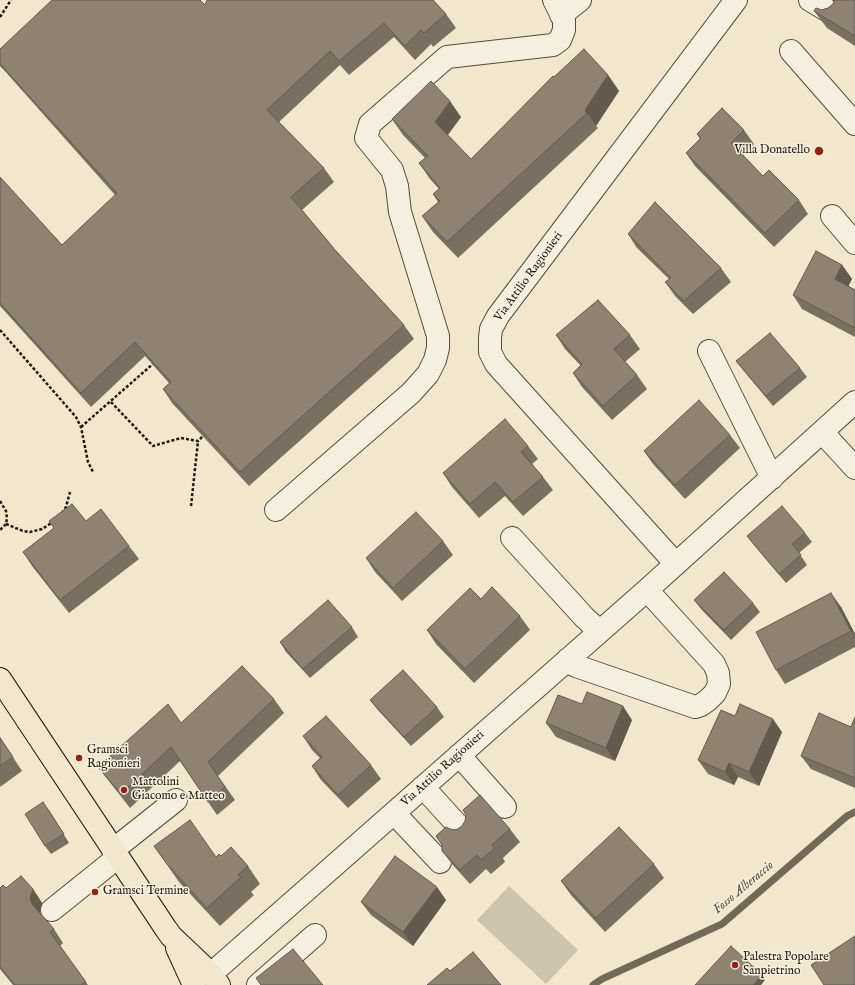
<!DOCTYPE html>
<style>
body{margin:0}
canvas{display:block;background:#f0e7cc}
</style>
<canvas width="855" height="985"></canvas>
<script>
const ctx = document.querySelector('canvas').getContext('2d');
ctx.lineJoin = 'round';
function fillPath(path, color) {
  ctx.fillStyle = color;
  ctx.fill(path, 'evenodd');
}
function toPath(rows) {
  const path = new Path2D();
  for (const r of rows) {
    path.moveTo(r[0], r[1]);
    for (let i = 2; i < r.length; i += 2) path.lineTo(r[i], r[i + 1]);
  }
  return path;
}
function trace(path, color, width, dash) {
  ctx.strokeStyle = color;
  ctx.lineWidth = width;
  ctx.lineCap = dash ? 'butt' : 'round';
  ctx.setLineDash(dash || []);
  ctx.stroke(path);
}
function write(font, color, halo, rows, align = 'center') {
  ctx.font = font + ' "IM FELL English",serif';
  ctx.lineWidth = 3;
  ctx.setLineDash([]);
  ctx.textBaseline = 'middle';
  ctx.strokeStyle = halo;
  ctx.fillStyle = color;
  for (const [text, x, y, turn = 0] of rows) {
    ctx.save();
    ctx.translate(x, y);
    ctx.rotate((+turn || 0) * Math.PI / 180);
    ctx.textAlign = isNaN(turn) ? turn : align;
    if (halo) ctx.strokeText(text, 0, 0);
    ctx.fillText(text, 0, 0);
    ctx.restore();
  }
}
fillPath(toPath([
 [509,886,578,950,546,984,477,920]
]), '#cdc4ac');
trace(toPath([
 [593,985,602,979,722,924,847,816,855,812]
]), '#736959', 7);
const minor = toPath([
 [810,0,835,15],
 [561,15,580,0],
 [791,51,855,124],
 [832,216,855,243],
 [709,351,772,478],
 [822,432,855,468],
 [276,510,411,393,428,374,435,360,438,348,438,336,400,212,397,186,392,170,366,138,370,124,447,57,553,45,560,40,564,30,564,20,554,0],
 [512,538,584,617,599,631],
 [676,564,496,364,490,352,490,338,491,329,498,316,736,0],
 [568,659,572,664,576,666,695,707,701,705,708,700,715,693,719,684,718,673,714,664,647,590],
 [459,755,505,807],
 [423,787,463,831],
 [394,813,440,862],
 [113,850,176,800],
 [52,910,118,857],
 [211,974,647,590,855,402],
 [258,985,315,935]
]);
const major = toPath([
 [0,679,166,929,171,936,211,974,219,985],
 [177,948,194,985]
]);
trace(minor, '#554b3d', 24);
trace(major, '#21170d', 24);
trace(toPath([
 [0,17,11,0],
 [0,330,76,417,81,427,88,462,93,472],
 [111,402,153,446,181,438,198,441,203,436],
 [81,427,154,363],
 [0,501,6,511,7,518,6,524,0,530],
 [191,506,198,441],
 [62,513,66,507,70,492],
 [6,524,23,531,30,532,42,529,53,522]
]), '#21170d', 2.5, [3, 2]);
trace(minor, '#f5efde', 22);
trace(major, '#f0e7cc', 22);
fillPath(toPath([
 [855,0,855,46,827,28,814,11,828,8,833,4],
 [205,5,446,14,456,28,433,47,431,44,415,60,394,37,349,75,340,65,279,122,324,168,334,182,302,210,336,251,404,325,414,339,249,486,172,403,163,389,169,383,145,356,91,407,0,306,0,177,62,245,115,195,3,69,0,66,0,49],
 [608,75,619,91,596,126,598,128,458,258,433,232,422,216,438,202,433,194,439,189,430,179,419,163,425,158,403,135,392,119,461,117,448,135,471,159,554,77],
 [744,130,754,144,743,155,763,176,799,200,808,214,774,247,695,166,686,153,700,139,697,134],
 [628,234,721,268,731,282,693,314,675,296,665,282,669,279,637,248],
 [842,265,852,279,848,286,855,290,855,337,802,309,793,295],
 [556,335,630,335,640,349,625,362,637,375,647,389,612,420,582,387,573,373,581,366,565,349],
 [736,361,800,368,807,377,773,406,743,370],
 [730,435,740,448,685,499,653,464,644,451],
 [528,446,538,459,532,464,543,477,553,490,523,516,505,496,479,518,452,487,443,473],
 [49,521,86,521,129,546,139,559,69,613,32,566,23,552,54,528],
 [805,533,812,542,799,553,807,565,786,583,754,545,747,536],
 [443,541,453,555,402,601,375,572,366,558],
 [481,599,520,616,530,630,474,683,436,644,427,630],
 [694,600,753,603,760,612,731,640,701,609],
 [841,607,855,634,855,647,785,684,776,670],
 [352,627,358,637,310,678,286,652,280,642],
 [274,699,284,713,218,776,235,800,217,815,180,761,130,808,108,780,98,767,181,723],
 [370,700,437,707,444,717,411,746,377,709],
 [582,704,632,720,615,761,556,737,546,723],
 [735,716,782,732,759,786,738,777,734,785,708,774,698,760],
 [855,717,855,788,811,769,801,756,851,727],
 [303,736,371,765,381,779,348,808,321,780,312,766,320,758,312,750],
 [0,737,22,771,0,787],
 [49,810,69,843,51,854,45,846],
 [450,829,510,829,520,842,503,858,505,862,491,874,486,869,470,884,452,864,442,851],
 [154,846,216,857,221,856,248,866,260,884,251,892,254,895,220,926,179,882],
 [654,864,664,878,605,932,571,895,561,881],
 [0,888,33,889,42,903,40,912,40,913,54,929,63,943,60,946,88,985,13,985,0,969],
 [446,900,413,946,371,915,361,902]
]), '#797160');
fillPath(toPath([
 [608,75,619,91,596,126,585,110],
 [450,101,461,117,446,137,435,122],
 [842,265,852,279,845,293,835,279],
 [831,593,841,607,855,634,855,636,851,631],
 [623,706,632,720,615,761,606,748],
 [773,719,782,732,759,786,749,772],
 [729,763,738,777,734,785,725,772],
 [437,887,446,900,413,946,403,932],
 [33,889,42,903,40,912,42,917,32,904,30,898],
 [762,975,765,980,761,985,753,985]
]), '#635c4e');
const building = toPath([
 [52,0,200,0,205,5,207,0,433,0,446,14,424,33,421,30,405,46,384,23,339,61,330,51,267,110,324,168,291,197,336,251,404,325,240,472,163,389,171,382,135,342,81,393,0,303,0,177,62,245,117,193,0,64,0,49,52,0],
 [834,0,855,0,855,36,814,11,816,8,822,10,828,8,833,4,834,0],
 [584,49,608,75,585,110,587,113,447,242,422,216,440,201,433,194,440,188,419,163,428,156,392,119,431,81,450,101,435,122,471,159,553,76,554,77,584,49],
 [722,108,744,130,731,143,763,176,769,170,799,200,765,233,686,153,701,138,697,134,722,108],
 [655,202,721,268,684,301,665,282,671,278,628,234,655,202],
 [816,251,842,265,835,279,855,290,855,328,793,295,816,251],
 [598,300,630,335,614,349,637,375,603,406,573,373,582,364,556,335,598,300],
 [770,333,800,368,766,396,736,361,770,333],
 [699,400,730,435,675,485,644,451,699,400],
 [505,419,528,446,521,452,543,477,513,502,495,482,470,504,443,473,505,419],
 [72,504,86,521,101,509,129,546,60,600,23,552,54,528,49,521,72,504],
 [782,506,805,533,792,544,801,555,779,574,747,536,782,506],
 [416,512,443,541,393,588,366,558,416,512],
 [724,572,753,603,724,630,694,600,724,572],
 [492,587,520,616,465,669,427,630,470,588,481,599,492,587],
 [831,593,851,631,776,670,756,632,831,593],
 [328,600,352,627,303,669,280,642,328,600],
 [242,666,274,699,208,762,225,787,208,802,171,747,121,794,98,767,168,704,181,723,242,666],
 [403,670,437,707,404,737,370,700,403,670],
 [587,692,623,706,606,748,546,723,558,695,582,704,587,692],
 [740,704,773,719,749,772,729,763,725,772,698,760,721,710,735,716,740,704],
 [819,713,851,727,855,717,855,778,801,756,819,713],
 [326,716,371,765,338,795,312,766,322,757,303,736,326,716],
 [0,738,13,757,0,766,0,738],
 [480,795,510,829,492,845,495,848,481,860,477,855,460,870,442,851,442,845,436,836,446,827,450,829,456,830,462,826,465,821,466,815,463,810,480,795],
 [43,802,64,834,45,846,25,814,43,802],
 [190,820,216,857,219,854,221,856,231,847,248,866,238,875,241,877,207,908,167,864,154,846,190,820],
 [619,827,654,864,596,918,561,881,619,827],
 [395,856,437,887,403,932,361,902,395,856],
 [21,876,33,889,30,898,32,904,54,929,50,932,86,982,81,985,15,985,0,967,0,888,3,885,6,888,21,876],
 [855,936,855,985,824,985,811,965,855,936],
 [731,946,762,975,753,985,695,985,731,946],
 [293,949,323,985,261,985,256,978,293,949],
 [473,952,501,985,427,985,447,968,450,971,473,952]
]);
fillPath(building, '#8d8370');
trace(building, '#635c4e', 1);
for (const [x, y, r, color] of [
 [819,151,5,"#8f2418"],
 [79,758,4,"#8f2418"],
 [124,790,4,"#8f2418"],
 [95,892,4,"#8f2418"],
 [735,965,4,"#8f2418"]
]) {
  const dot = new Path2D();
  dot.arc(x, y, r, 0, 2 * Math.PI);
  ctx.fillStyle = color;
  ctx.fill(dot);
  trace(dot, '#f5efde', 1.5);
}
write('12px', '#21170d', '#f5efde', [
 ["Villa Donatello",810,151,"right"],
 ["Gramsci",87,751],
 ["Ragionieri",87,765],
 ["Mattolini",132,783],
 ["Giacomo e Matteo",132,797],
 ["Gramsci Termine",103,892],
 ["Palestra Popolare",743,958],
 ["Sanpietrino",743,972]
], 'left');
write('12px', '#21170d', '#f5efde', [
 ["Via Attilio Ragionieri",529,277,-54],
 ["Via Attilio Ragionieri",443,769,-42]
]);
write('italic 13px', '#584e3f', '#f5efde', [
 ["Fosso Alberaccio",744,888,-40]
]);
</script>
